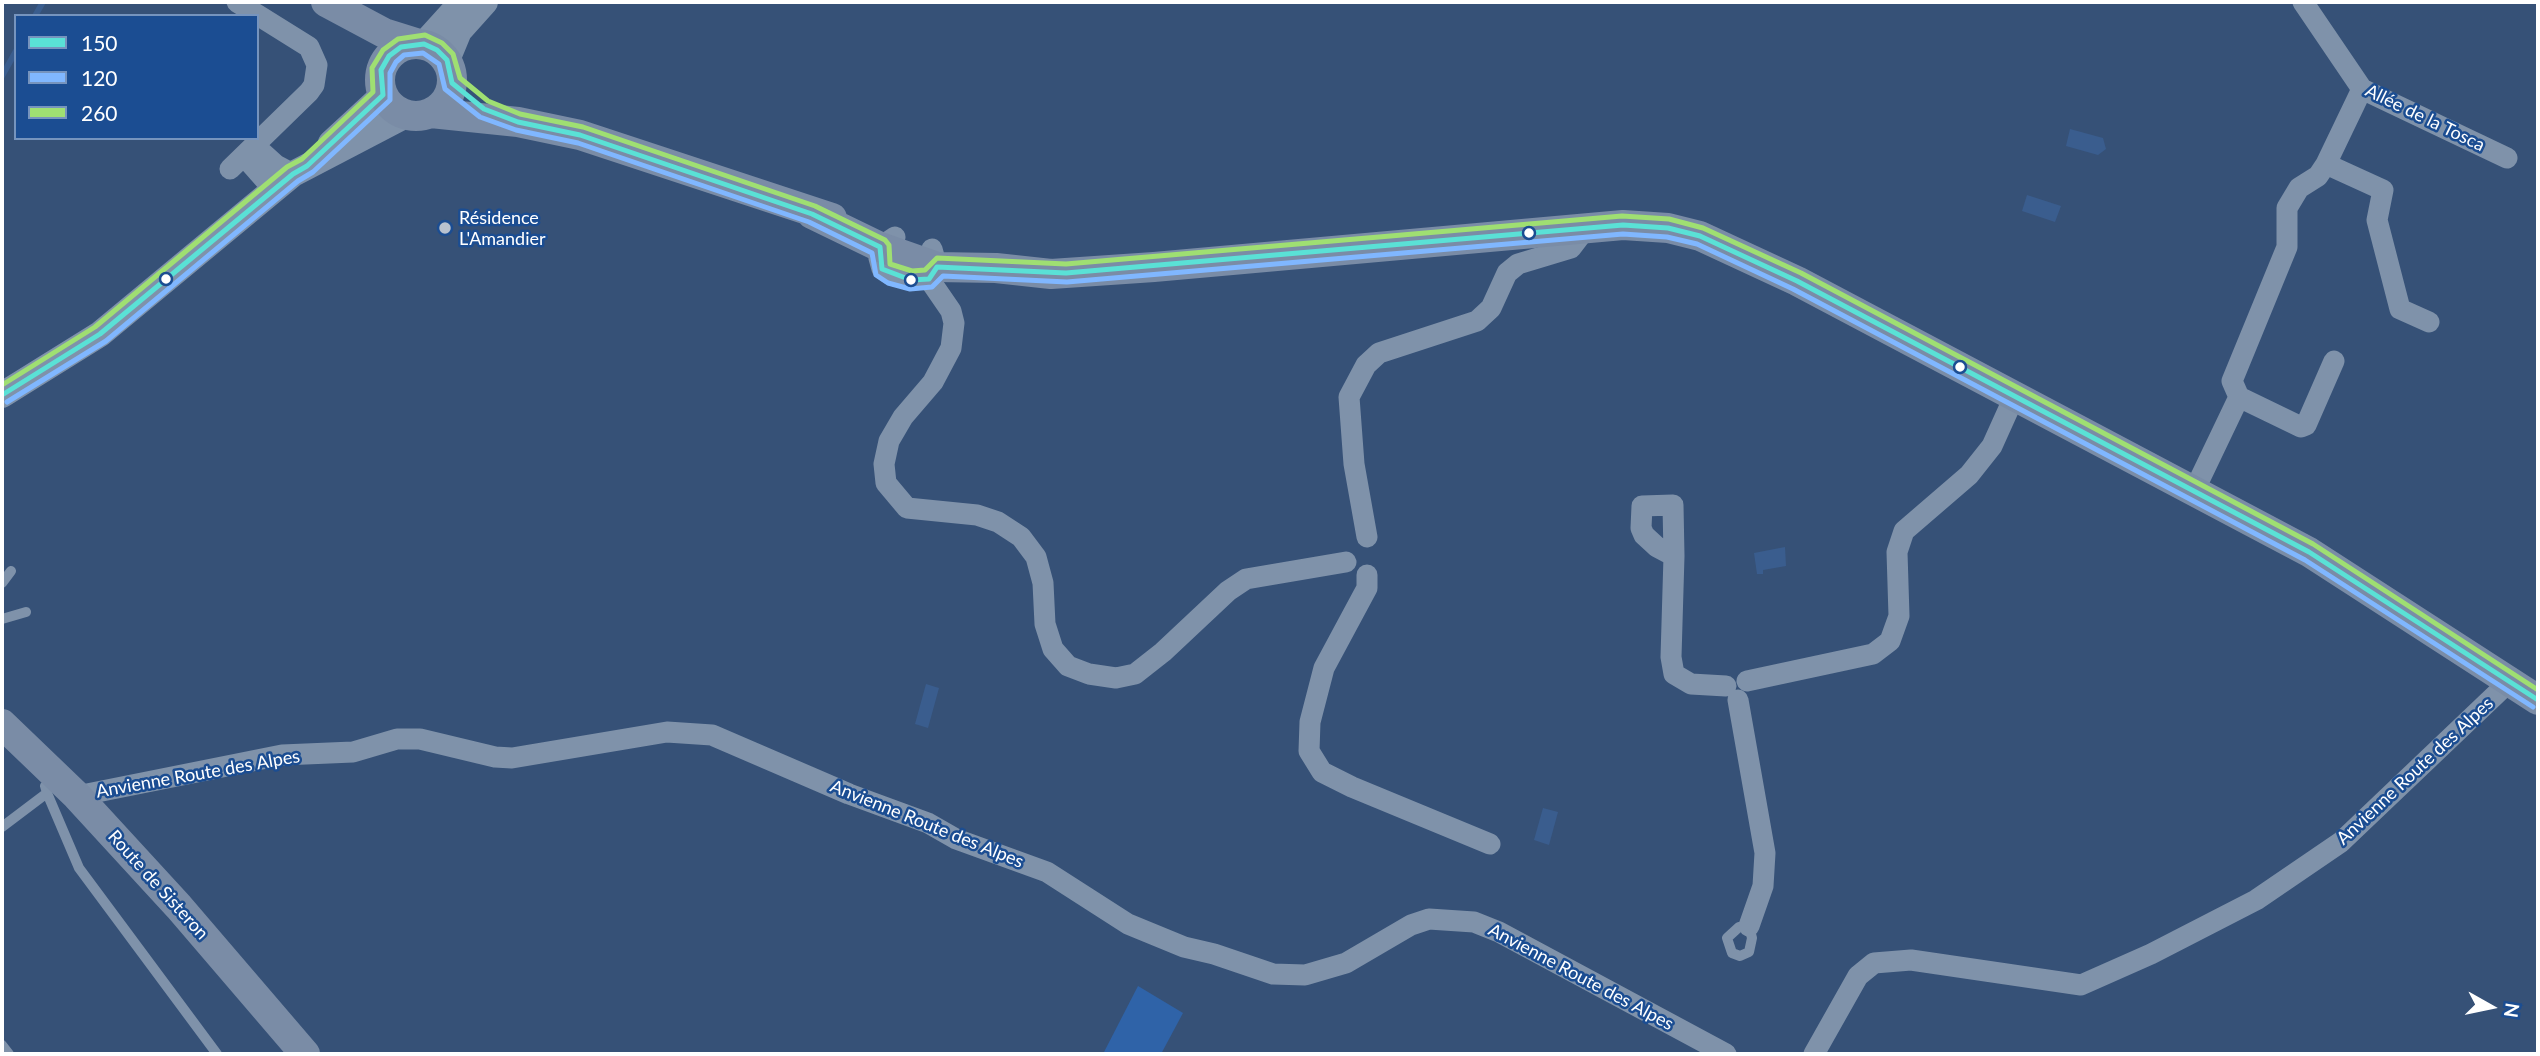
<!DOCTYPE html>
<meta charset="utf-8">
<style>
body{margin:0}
#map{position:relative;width:2540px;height:1056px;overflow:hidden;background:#365177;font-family:Lato,sans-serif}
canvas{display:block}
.frame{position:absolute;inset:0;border:4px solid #fff;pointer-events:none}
.legend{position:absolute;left:14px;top:14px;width:245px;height:126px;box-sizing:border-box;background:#1b4d92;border:2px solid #7694be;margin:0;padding:9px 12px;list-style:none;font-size:21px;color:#fff}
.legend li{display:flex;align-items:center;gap:14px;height:35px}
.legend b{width:35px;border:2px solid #7694be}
.north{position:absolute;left:2456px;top:972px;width:70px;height:70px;-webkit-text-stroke:5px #1b4d92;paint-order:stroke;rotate:99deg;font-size:19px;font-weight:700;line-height:28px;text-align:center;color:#fff}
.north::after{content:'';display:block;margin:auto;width:24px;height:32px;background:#fff;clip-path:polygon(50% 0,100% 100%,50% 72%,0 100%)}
</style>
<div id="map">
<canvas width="2540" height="1056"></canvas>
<div class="frame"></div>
<ul class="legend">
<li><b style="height:9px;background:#5ae1d6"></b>150</li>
<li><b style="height:9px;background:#80b7ff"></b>120</li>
<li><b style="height:9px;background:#9fdf72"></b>260</li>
</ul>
<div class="north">N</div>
</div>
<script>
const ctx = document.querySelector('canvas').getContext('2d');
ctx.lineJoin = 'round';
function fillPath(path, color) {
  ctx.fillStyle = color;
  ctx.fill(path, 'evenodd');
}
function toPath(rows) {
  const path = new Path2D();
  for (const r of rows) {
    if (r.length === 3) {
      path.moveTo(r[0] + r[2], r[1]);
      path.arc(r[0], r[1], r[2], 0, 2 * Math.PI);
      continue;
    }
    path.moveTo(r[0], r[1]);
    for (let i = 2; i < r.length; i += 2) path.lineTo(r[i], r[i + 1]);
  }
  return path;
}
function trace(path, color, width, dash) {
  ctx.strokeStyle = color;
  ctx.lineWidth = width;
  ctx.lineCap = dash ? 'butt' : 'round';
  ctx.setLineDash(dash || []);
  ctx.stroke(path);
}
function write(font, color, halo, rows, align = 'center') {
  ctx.font = font + ' Lato,sans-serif';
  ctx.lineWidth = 5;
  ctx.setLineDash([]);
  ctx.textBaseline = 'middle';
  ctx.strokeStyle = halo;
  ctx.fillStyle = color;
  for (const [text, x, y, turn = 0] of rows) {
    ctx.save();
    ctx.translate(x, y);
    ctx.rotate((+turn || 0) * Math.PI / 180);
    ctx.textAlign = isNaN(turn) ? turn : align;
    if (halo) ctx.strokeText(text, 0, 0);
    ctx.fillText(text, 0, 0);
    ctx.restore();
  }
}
fillPath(toPath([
 [1138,986,1183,1013,1161,1054,1103,1054]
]), '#2f63a8');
fillPath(toPath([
 [2070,129,2103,138,2106,149,2098,155,2066,146],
 [2027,195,2061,206,2055,222,2022,211],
 [1785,547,1786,566,1763,570,1763,574,1757,574,1754,553],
 [926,684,939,688,928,728,915,724],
 [1543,808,1558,812,1549,845,1534,840]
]), '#3a5d8e');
trace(toPath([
 [35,16,43,2],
 [2,76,16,51]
]), '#3a5d8e', 6);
trace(toPath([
 [2,583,11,571],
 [2,619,26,612],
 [47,793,79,868,217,1054],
 [2,827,47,793,45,786],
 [1749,926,1752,938,1749,952,1740,956,1732,953,1727,938,1739,927,1749,926],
 [2,1045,9,1054]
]), '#7f92aa', 10);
trace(toPath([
 [2303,2,2362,89,2507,158],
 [255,146,276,165,293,174],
 [244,156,274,190],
 [2326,164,2383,190,2377,220,2400,309,2429,322],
 [230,169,309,92,314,85,317,65,309,47,237,2],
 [895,237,880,247,879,258,882,269,891,275,911,280,929,279,935,273,937,267,932,249],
 [929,279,951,311,954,323,951,348,933,382,903,417,889,441,884,464,886,483,907,508,977,515,998,522,1021,537,1036,557,1043,583,1045,624,1053,649,1068,666,1089,674,1116,678,1135,674,1163,652,1228,591,1246,579,1346,562],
 [2239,397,2301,427,2306,425,2334,361],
 [2195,489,2239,397,2232,381,2287,247,2287,208,2299,188,2318,176,2326,164,2362,89],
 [1367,537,1354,464,1349,397,1366,365,1379,353,1477,321,1491,308,1507,273,1518,264,1571,248,1587,227],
 [1674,556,1657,547,1644,535,1641,528,1642,506,1673,505,1674,556,1671,657,1674,674,1691,684,1726,686],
 [1367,575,1367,588,1324,668,1310,722,1309,751,1322,772,1352,787,1490,844],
 [1747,681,1873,654,1890,641,1899,616,1897,552,1904,531,1969,475,1992,446,2015,395],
 [1738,700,1765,853,1763,886,1749,926],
 [77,796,282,755,353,752,397,739,420,739,495,757,512,758,667,732,712,735,849,794,928,823,956,839,1047,872,1128,924,1184,947,1214,954,1273,974,1305,975,1346,963,1411,925,1429,919,1474,922,1499,932,1726,1054],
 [1814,1054,1858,976,1874,963,1911,960,2081,985,2151,954,2256,900,2341,842,2510,681]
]), '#7f92aa', 21);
trace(toPath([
 [424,44,462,2],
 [447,60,459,31,485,2],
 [331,143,383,95],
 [2,395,100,334,293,174,406,115]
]), '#7f92aa', 26);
trace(toPath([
 [326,2,384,33,416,43],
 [416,80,36],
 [431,113,518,122,580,135,832,218],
 [812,214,880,247,937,267,996,268,1051,274,1154,267,1623,225,1668,228,1700,236,1797,281,2309,552,2538,700],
 [2,724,77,796,179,907,305,1054]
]), '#7a8ca6', 30);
trace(toPath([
 [2,395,100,334,293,174,307,166,383,95,381,70,389,56,401,47,424,44,437,50,447,60,452,83,484,109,518,122,580,135,812,214,880,247,882,269,911,280,929,279,937,267,1066,273,1623,225,1668,228,1700,236,1797,281,2309,552,2538,700]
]), '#5ae1d6', 5);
trace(toPath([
 [7,402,106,341,298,181,313,172,390,100,390,73,396,62,404,55,423,53,439,64,445,89,480,117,516,130,578,143,809,222,872,253,876,275,888,283,910,289,932,287,943,276,1067,282,1623,234,1667,237,1697,244,1793,289,2305,560,2533,707]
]), '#80b7ff', 5);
trace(toPath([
 [2,385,95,327,287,167,302,159,373,92,372,68,383,50,398,39,425,35,442,43,453,54,460,78,488,101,520,114,583,127,815,206,885,240,889,245,890,264,912,271,925,270,937,258,1066,264,1622,216,1669,219,1703,228,1801,273,2313,544,2538,690]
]), '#9fdf72', 5);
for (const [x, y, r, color] of [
 [445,228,7,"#b9c2cf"],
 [1529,233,6,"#fff"],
 [166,279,6,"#fff"],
 [911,280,6,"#fff"],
 [1960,367,6,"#fff"]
]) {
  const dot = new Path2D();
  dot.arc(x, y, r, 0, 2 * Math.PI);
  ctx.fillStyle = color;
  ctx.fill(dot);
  trace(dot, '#1b4d92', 2.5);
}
write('18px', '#fff', '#1b4d92', [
 ["Allée de la Tosca",2425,118,26],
 ["Anvienne Route des Alpes",2415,771,-43],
 ["Anvienne Route des Alpes",198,774,-10],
 ["Anvienne Route des Alpes",927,824,22],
 ["Route de Sisteron",158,885,48],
 ["Anvienne Route des Alpes",1581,977,28]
]);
write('18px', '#fff', '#1b4d92', [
 ["Résidence",459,218],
 ["L'Amandier",459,239]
], 'left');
</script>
